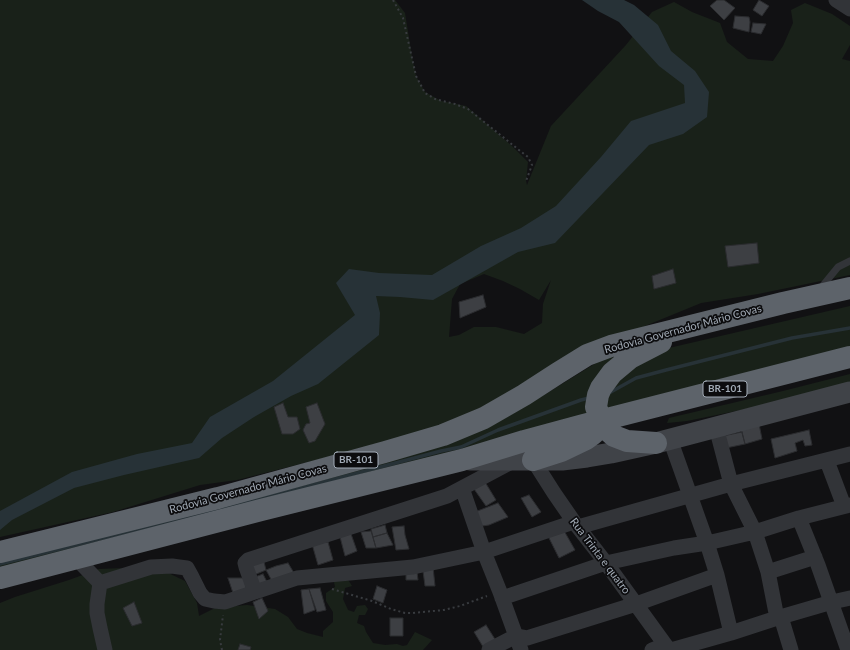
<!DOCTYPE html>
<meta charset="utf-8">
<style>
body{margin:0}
canvas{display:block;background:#111113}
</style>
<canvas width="850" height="650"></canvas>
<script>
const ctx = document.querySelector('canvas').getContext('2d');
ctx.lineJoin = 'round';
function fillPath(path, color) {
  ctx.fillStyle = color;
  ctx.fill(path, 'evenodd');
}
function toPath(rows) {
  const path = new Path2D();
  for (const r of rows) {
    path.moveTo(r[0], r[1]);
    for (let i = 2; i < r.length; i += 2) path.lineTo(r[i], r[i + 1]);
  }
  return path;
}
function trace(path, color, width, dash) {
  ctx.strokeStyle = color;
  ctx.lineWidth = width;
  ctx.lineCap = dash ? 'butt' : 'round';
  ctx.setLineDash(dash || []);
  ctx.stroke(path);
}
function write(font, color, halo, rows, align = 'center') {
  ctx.font = font + ' Lato,sans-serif';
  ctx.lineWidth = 3.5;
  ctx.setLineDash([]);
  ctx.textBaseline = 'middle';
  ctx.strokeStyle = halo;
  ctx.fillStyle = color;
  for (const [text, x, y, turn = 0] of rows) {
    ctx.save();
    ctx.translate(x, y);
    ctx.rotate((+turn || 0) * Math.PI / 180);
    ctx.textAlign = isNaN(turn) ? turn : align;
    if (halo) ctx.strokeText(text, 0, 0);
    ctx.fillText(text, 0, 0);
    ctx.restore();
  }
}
fillPath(toPath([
 [0,0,395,0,405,13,412,57,416,76,425,92,441,101,466,106,512,146,528,162,526,181,527,185,551,126,626,45,652,12,674,2,692,12,720,23,727,42,748,59,773,61,783,46,793,23,791,10,805,3,832,14,850,26,850,45,842,59,850,61,850,275,758,294,701,303,645,326,474,414,407,437,237,480,200,485,113,512,0,537],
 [484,274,503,281,520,289,539,300,551,280,543,304,542,323,524,334,496,327,474,327,459,335,449,337,452,299,460,284],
 [850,306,850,350,606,411,602,401,617,377,656,351],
 [656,341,598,378,587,394,592,417,0,569,0,559,539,398,614,352],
 [850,374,850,385,805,397,687,421,667,423,669,418,783,391],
 [124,568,153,571,164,571,185,581,197,603,199,616,215,608,247,605,275,609,288,617,297,629,307,633,323,637,323,631,333,622,333,612,326,601,326,593,335,587,332,572,347,578,352,586,345,588,343,599,348,610,354,612,357,606,365,605,368,609,365,615,359,615,357,623,364,626,366,632,373,643,385,645,397,644,403,646,407,645,415,632,432,640,423,650,0,650,0,603,15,597,69,580,99,569]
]), '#192119');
fillPath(toPath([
 [582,0,624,0,634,5,658,25,671,51,695,71,709,92,707,117,683,134,649,145,555,243,518,252,433,300,400,297,376,296,380,313,379,335,318,384,291,396,254,417,222,438,199,458,124,475,74,488,12,520,0,530,0,511,72,472,137,454,192,443,210,417,273,381,355,315,336,283,349,269,379,273,432,275,481,246,521,228,556,206,601,157,631,121,685,103,684,85,659,66,619,22,598,11]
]), '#273237');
trace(toPath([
 [609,393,636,378,666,370,792,338,850,328],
 [0,564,240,504,441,451,461,447,498,430,581,400,589,398]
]), '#273237', 3.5);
const building = toPath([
 [717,0,724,0,735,8,724,20,710,6,717,0],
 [759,0,769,6,762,16,753,10,759,0],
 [735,16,749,17,750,22,749,32,733,28,735,16],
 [753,23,766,24,761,34,751,32,753,23],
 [757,243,759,263,728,267,725,246,757,243],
 [673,269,676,283,654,289,652,276,673,269],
 [483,295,486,307,460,318,459,302,483,295],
 [283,403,288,417,297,417,300,429,293,434,282,434,274,407,283,403],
 [317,403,325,424,315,441,309,443,303,430,306,424,310,423,306,407,317,403],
 [759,424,762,439,745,444,741,429,759,424],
 [809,430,812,445,805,446,803,440,795,443,797,451,775,458,771,439,809,430],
 [742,432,745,444,726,448,723,436,742,432],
 [485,482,496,500,486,506,474,489,485,482],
 [529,495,541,512,532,517,521,498,529,495],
 [498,503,508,517,489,525,482,526,475,512,498,503],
 [385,525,387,533,373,537,371,529,385,525],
 [404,526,405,535,409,549,396,550,392,527,404,526],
 [563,529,575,550,559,558,548,536,563,529],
 [350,531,357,551,345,556,339,533,350,531],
 [371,531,376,548,366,548,361,532,371,531],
 [387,533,393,545,376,548,373,537,387,533],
 [328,542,333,560,318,565,312,544,328,542],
 [263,558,266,570,254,575,251,563,263,558],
 [288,563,294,573,272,581,266,570,276,566,288,563],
 [433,567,435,586,425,586,423,571,433,567],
 [406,572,417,572,418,580,406,580,406,572],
 [263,574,268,584,260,587,255,577,263,574],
 [228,578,244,578,247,592,234,596,228,578],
 [377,586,387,590,383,603,373,599,377,586],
 [320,588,326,610,317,612,309,589,320,588],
 [309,589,315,610,304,614,301,590,309,589],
 [262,598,268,611,259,619,253,602,262,598],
 [134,602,142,623,132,626,123,608,134,602],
 [390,618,403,618,403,636,390,636,390,618],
 [486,625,498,644,485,650,474,632,486,625],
 [240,644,251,647,250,650,238,650,240,644]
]);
fillPath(building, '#3d3f43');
trace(building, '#2b2c2f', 1);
trace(toPath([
 [393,0,403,18,416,76,425,93,435,99,455,104,468,109,524,154,528,157,532,165,526,181],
 [332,589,372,601,391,609,405,613,413,613,444,610,460,606,487,596],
 [222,650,220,640,223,615]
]), '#383b3f', 2, [2, 3]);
trace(toPath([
 [820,289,838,267,850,261]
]), '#323438', 7);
trace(toPath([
 [836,0,850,9],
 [716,427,731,484,755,532,768,572,777,618],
 [670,439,707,543,717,575,731,633],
 [533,460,554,493,574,522,606,563,669,650],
 [827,461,844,506],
 [462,488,484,552,500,592,521,650],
 [799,518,818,565,848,650],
 [578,527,731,484,850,454],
 [76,558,100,583,151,567,172,566,179,567,187,568,192,577,200,593,205,599,214,601,225,602,297,578,413,567,484,552,574,522],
 [768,572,815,557],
 [100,583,97,604,97,613,100,628,105,650],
 [255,592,246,567,245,563,248,560,447,496,513,461],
 [502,598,606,563,674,548,707,543,755,532,799,518,850,505],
 [781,617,791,650],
 [489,650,516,636,527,638,636,604,717,575],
 [652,650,665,645],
 [671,650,731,633,777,618,832,602,850,598]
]), '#323438', 15);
trace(toPath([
 [470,460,562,460,587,457,611,453,656,443,850,392]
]), '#404348', 21);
trace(toPath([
 [656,443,627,441,614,436,605,428,601,420,596,407,598,395,601,388,612,373,630,358,661,342],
 [533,460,561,451,586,439,593,434,598,429,601,420],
 [0,552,218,498,385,452,443,435,484,418,524,395,558,373,587,355,611,346,783,303,850,288],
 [0,578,261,510,462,460,524,441,583,425,850,357]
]), '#5d636a', 22);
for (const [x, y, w] of [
 [725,389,44],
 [356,460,44]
]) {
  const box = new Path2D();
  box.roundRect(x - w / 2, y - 8, w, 16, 3);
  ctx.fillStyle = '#0c0c0e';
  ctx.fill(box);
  trace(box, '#a1aab5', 1);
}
write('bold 10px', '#a1aab5', null, [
 ["BR-101",725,389],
 ["BR-101",356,460]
]);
write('11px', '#a1aab5', '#0c0c0e', [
 ["Rodovia Governador Mário Covas",683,329,-15],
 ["Rodovia Governador Mário Covas",248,489,-15],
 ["Rua Trinta e quatro",600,556,53]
]);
</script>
